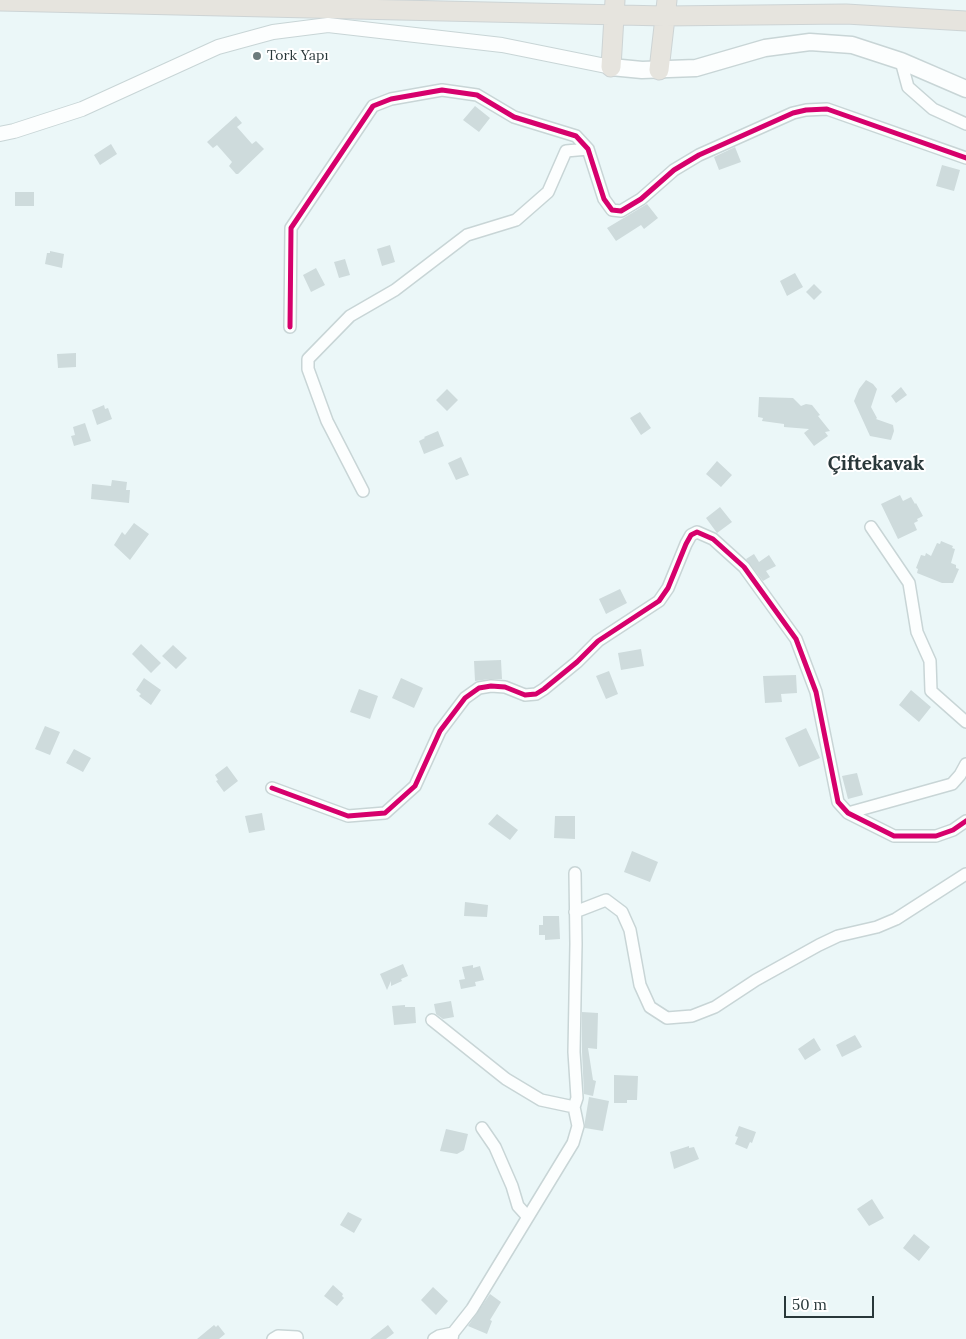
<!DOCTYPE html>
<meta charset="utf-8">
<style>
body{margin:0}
#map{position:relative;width:966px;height:1339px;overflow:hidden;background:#ebf7f8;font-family:Lora,serif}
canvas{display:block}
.scale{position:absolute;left:784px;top:1296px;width:90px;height:22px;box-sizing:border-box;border:2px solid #29383a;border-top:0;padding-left:6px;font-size:15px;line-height:18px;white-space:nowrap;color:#29383a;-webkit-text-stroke:4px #fff;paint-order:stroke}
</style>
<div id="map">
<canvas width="966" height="1339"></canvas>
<div class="scale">50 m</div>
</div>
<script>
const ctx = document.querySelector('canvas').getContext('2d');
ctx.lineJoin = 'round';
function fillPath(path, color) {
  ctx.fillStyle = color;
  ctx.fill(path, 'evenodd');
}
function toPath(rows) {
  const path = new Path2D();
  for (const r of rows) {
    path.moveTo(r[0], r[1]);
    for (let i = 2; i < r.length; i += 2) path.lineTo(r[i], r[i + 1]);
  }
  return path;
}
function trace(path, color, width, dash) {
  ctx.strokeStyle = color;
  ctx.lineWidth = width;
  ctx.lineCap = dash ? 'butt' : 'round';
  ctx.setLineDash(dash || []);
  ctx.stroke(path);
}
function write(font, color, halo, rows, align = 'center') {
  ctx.font = font + ' Lora,serif';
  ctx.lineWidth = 4;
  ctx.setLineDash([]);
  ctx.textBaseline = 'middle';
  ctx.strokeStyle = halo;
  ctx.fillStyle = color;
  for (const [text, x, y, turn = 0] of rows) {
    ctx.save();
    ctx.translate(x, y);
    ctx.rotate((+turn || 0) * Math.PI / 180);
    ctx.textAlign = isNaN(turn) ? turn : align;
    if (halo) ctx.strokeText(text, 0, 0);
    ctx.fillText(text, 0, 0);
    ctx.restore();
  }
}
fillPath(toPath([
 [475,106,490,118,479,132,463,120],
 [236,116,242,123,237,127,252,144,256,141,264,149,238,174,236,174,229,166,232,162,217,145,213,148,207,142],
 [111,144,117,154,100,165,94,155],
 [735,147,741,162,719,170,714,157],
 [942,165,960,170,954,191,936,186],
 [15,192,34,192,34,206,15,206],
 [647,204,658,218,644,229,641,225,616,241,607,228],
 [390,245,395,262,382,266,377,249],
 [50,251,64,254,62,268,45,264,47,253,50,253],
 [345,259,350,275,339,278,334,262],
 [316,268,325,285,311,292,303,275],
 [795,273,803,287,787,296,780,281],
 [814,284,822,292,814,300,806,292],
 [76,353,76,367,58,368,57,354],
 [866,380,873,384,877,389,871,407,877,418,876,419,893,425,894,431,891,440,870,436,854,401,859,389],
 [901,387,907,395,896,403,891,396],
 [447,389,458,400,447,411,436,400],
 [759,397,793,398,801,406,806,404,812,405,820,415,818,416,830,431,825,432,828,436,814,446,804,433,809,429,784,427,784,424,762,421,763,418,758,417],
 [104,405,105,409,108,408,112,419,97,425,92,410],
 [640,412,651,428,641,435,630,418],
 [85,423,91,441,74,446,71,436,75,435,73,427],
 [438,431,444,446,424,454,419,441,425,438,424,437],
 [461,457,469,475,456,480,448,463],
 [717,461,732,475,721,487,706,474],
 [112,480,127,482,126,490,130,490,129,503,91,499,92,484,111,486],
 [900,495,903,501,911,497,915,504,916,503,923,516,917,519,918,521,914,523,917,530,898,539,881,504],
 [720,507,732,522,717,533,706,518],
 [134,523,149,534,130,560,114,545,122,532,125,535],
 [941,541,953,546,952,548,955,549,951,563,956,565,956,568,959,569,953,583,942,583,917,573,918,569,916,568,921,555,925,556,926,553,931,556,937,543,940,544],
 [754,554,759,562,769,555,776,566,766,571,770,577,763,581,746,559],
 [620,589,627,603,606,614,599,599],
 [141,644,161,663,151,673,132,654],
 [173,645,187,658,176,669,162,656],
 [641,649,644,666,621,670,618,653],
 [501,660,502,679,490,679,475,681,474,661],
 [609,671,618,694,606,699,596,676],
 [796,675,797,693,781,694,782,702,765,703,763,676],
 [144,678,161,690,151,705,139,696,141,694,136,690],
 [401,678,423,688,414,708,392,698],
 [359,689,378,696,370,719,350,712],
 [911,690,931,707,919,722,899,705],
 [45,726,60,732,50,755,35,749],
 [806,728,820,758,799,767,785,738],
 [74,749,91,758,83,772,66,763],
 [227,766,238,781,224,792,216,781,218,780,215,775],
 [857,773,863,795,848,799,842,776],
 [262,813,265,830,249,833,245,816],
 [497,814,518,830,510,840,488,824],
 [555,816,575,816,575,839,554,838],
 [632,851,658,862,650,882,624,872],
 [465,902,488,905,487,917,464,916],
 [543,916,559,916,560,939,545,940,545,935,539,935,539,925,543,925],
 [403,964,408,976,401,979,402,981,391,986,391,981,387,990,380,974],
 [473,965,473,968,480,966,484,980,475,982,476,986,461,989,459,980,465,979,462,967],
 [451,1001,454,1017,443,1019,436,1014,434,1004],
 [405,1005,405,1007,415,1007,416,1023,394,1025,392,1006],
 [582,1012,598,1013,597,1049,588,1048,593,1080,596,1081,593,1096,584,1094,582,1052],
 [855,1035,862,1047,842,1057,836,1045],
 [814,1038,821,1050,805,1060,798,1049],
 [614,1075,638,1076,637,1100,627,1100,627,1103,614,1103],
 [589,1097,609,1101,603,1131,585,1128,585,1121],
 [739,1126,756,1132,752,1143,750,1142,747,1149,735,1144,738,1137,735,1136],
 [446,1129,468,1134,464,1150,457,1154,440,1151],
 [689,1146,689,1148,694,1147,699,1159,674,1169,670,1152],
 [872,1199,884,1218,869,1226,857,1209],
 [348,1212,362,1219,354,1233,340,1225],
 [914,1234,930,1247,919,1261,903,1248],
 [333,1285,343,1294,342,1296,344,1298,337,1306,324,1296],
 [433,1287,448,1301,436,1315,421,1300],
 [490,1294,501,1302,490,1320,492,1321,487,1334,468,1326],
 [214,1325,216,1327,218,1325,225,1334,219,1339,197,1339],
 [388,1325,394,1333,386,1339,370,1339]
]), '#cedbdc');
const minor = toPath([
 [901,61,908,87,933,109,966,124],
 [290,327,291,228,373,106,391,99,442,90,477,95,514,117,576,136,588,149,604,199,612,210,621,211,641,199,674,170,699,155,793,113,806,110,827,109,966,158],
 [363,491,327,421,308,369,308,359,350,316,395,290,467,235,516,220,548,192,566,151,588,149],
 [871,527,909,583,917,632,930,661,931,691,966,722],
 [272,788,348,816,385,813,415,786,440,731,465,698,479,688,491,686,505,687,525,695,536,694,544,689,577,662,598,641,659,601,668,588,686,544,691,535,697,532,713,539,744,567,796,639,816,692,838,802,848,813,894,836,936,836,953,830,966,821],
 [848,813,952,784,960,775,966,764],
 [575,912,606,900,622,912,630,930,640,985,650,1007,667,1018,692,1016,715,1007,756,980,819,945,838,936,877,927,896,919,966,874],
 [432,1020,506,1079,541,1100,574,1107],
 [482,1128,495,1147,512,1186,518,1206,528,1217],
 [273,1339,278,1336,297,1337,297,1339],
 [434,1339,439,1336,453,1333],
 [452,1339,453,1333,472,1309,573,1143,578,1126,574,1107,577,1098,574,1052,576,944,575,873]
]);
const tertiary = toPath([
 [0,134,14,131,82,109,218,47,273,32,328,25,502,45,611,67]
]);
const secondary = toPath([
 [611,67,642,70,696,68,765,48,810,42,852,45,901,61,966,89]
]);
const trunk = toPath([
 [0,1,665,16,846,14,966,21],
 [611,67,615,0],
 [659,70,667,0]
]);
trace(minor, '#c8d5d6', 14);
trace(tertiary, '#c8d5d6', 16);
trace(secondary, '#c8d5d6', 19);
trace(trunk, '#cdd4d5', 21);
trace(minor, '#fcfefe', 11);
trace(tertiary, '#fcfefe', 14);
trace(secondary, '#fcfefe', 16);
trace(trunk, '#e6e4de', 19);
trace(toPath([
 [290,327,291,228,373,106,391,99,442,90,477,95,514,117,576,136,588,149,604,199,612,210,621,211,641,199,674,170,699,155,793,113,806,110,827,109,966,158],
 [272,788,348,816,385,813,415,786,440,731,465,698,479,688,491,686,505,687,525,695,536,694,544,689,577,662,598,641,659,601,668,588,686,544,691,535,697,532,713,539,744,567,796,639,816,692,838,802,848,813,894,836,936,836,953,830,966,821]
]), '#d6006c', 5);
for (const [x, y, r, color] of [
 [257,56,5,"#6d7b7c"]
]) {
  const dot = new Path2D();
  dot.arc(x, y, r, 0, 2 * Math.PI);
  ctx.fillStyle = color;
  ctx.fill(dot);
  trace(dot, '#fff', 2);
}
write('14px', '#29383a', '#fff', [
 ["Tork Yapı",267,56]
], 'left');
write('bold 19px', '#29383a', '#fff', [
 ["Çiftekavak",876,465]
]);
</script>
